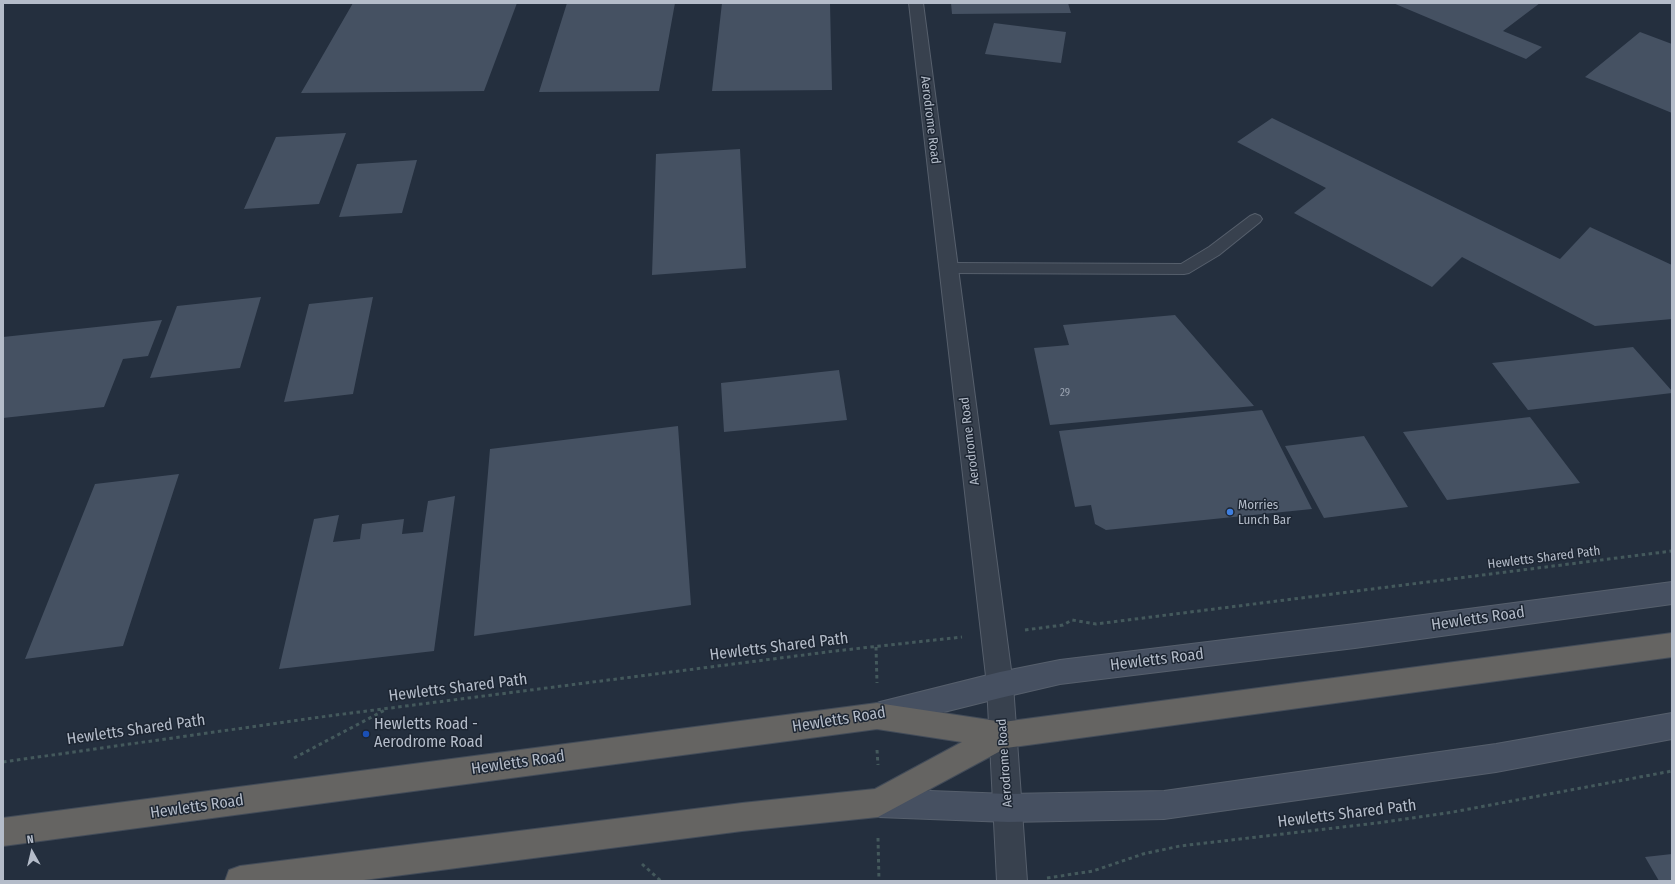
<!DOCTYPE html>
<style>
body{margin:0}
#map{position:relative;width:1675px;height:884px;overflow:hidden;background:#242f3e;font-family:"Fira Sans Condensed",sans-serif}
canvas{display:block}
.frame{position:absolute;inset:0;border:4px solid #b4bcc9;pointer-events:none}
.north{position:absolute;left:12px;top:832px;width:40px;height:40px;-webkit-text-stroke:3px #1d2633;paint-order:stroke;rotate:352deg;font-size:11px;font-weight:700;line-height:16px;text-align:center;color:#b4bcc9}
.north::after{content:'';display:block;margin:auto;width:14px;height:18px;background:#b4bcc9;clip-path:polygon(50% 0,100% 100%,50% 72%,0 100%)}
</style>
<div id="map">
<canvas width="1675" height="884"></canvas>
<div class="frame"></div>
<div class="north">N</div>
</div>
<script>
const ctx = document.querySelector('canvas').getContext('2d');
ctx.lineJoin = 'round';
function fillPath(path, color) {
  ctx.fillStyle = color;
  ctx.fill(path, 'evenodd');
}
function toPath(rows) {
  const path = new Path2D();
  for (const r of rows) {
    path.moveTo(r[0], r[1]);
    for (let i = 2; i < r.length; i += 2) path.lineTo(r[i], r[i + 1]);
  }
  return path;
}
function trace(path, color, width, dash) {
  ctx.strokeStyle = color;
  ctx.lineWidth = width;
  ctx.lineCap = dash ? 'butt' : 'round';
  ctx.setLineDash(dash || []);
  ctx.stroke(path);
}
function write(font, color, halo, rows, align = 'center') {
  ctx.font = font + ' "Fira Sans Condensed",sans-serif';
  ctx.lineWidth = 3;
  ctx.setLineDash([]);
  ctx.textBaseline = 'middle';
  ctx.strokeStyle = halo;
  ctx.fillStyle = color;
  for (const [text, x, y, turn = 0] of rows) {
    ctx.save();
    ctx.translate(x, y);
    ctx.rotate((+turn || 0) * Math.PI / 180);
    ctx.textAlign = isNaN(turn) ? turn : align;
    if (halo) ctx.strokeText(text, 0, 0);
    ctx.fillText(text, 0, 0);
    ctx.restore();
  }
}
fillPath(toPath([
 [353,3,517,3,484,91,301,93],
 [567,3,675,3,659,91,539,92],
 [722,3,830,3,832,90,712,91],
 [951,3,1068,3,1071,13,952,14],
 [1393,3,1540,3,1503,31,1542,47,1526,59],
 [994,23,1066,32,1061,63,985,54],
 [1640,32,1672,44,1672,113,1585,77],
 [1272,118,1560,259,1590,227,1672,265,1672,319,1595,326,1462,257,1432,287,1294,213,1326,188,1237,142],
 [346,133,319,204,244,209,276,137],
 [740,149,746,268,652,275,656,154],
 [417,160,402,213,339,217,357,164],
 [261,297,240,368,150,378,177,306],
 [373,297,353,394,284,402,309,304],
 [1175,315,1254,406,1050,425,1034,348,1069,345,1063,325],
 [162,320,148,356,123,359,104,407,3,418,3,337],
 [1633,347,1672,391,1672,393,1528,410,1492,363],
 [839,370,847,420,724,432,721,383],
 [1262,410,1312,509,1106,530,1095,524,1091,505,1075,507,1059,431],
 [1530,417,1580,483,1447,500,1403,432],
 [678,426,691,605,474,636,490,449],
 [1364,436,1408,507,1324,518,1285,446],
 [179,474,123,646,25,659,95,484],
 [455,496,434,651,279,669,314,519,339,515,333,542,360,539,362,524,404,519,402,534,423,532,428,501],
 [1672,854,1672,881,1659,881,1645,857]
]), '#455162');
const service = toPath([
 [1255,214,1260,216,1262,219,1260,222,1219,255,1189,273,1184,274,950,273,945,272,942,268,945,264,950,263,1181,264,1209,247,1250,216,1255,214]
]);
const tertiary = toPath([
 [909,3,923,3,1013,685,1027,881,997,881,987,685,909,3]
]);
const secondary = toPath([
 [1672,582,1672,604,1355,648,1060,684,1000,698,880,728,870,724,867,715,870,706,880,702,1000,672,1060,660,1355,624,1672,582],
 [1672,713,1672,739,1496,772,1164,819,1008,822,878,817,868,813,864,803,868,793,878,789,1008,794,1164,791,1496,744,1672,713]
]);
const trunk = toPath([
 [1672,633,1672,657,1006,748,878,817,742,831,356,881,225,881,229,870,240,866,742,803,875,789,962,742,877,729,3,846,3,818,877,703,1003,722,1672,633]
]);
trace(service, '#565f6c', 2);
trace(tertiary, '#565f6c', 2);
trace(secondary, '#565f6c', 2);
trace(trunk, '#434c59', 2);
trace(toPath([
 [1025,630,1063,625,1072,620,1096,624,1672,551],
 [876,647,877,683],
 [877,750,878,765],
 [294,758,385,710],
 [3,762,328,716,835,651,962,637],
 [878,838,879,881],
 [642,864,661,881],
 [1047,878,1093,871,1143,854,1180,846,1377,823,1453,812,1672,771]
]), '#44595c', 3, [3.5, 3.5]);
fillPath(service, '#38414e');
fillPath(tertiary, '#38414e');
fillPath(secondary, '#465061');
fillPath(trunk, '#656462');
for (const [x, y, r, color] of [
 [1230,512,4,"#3f7fe0"],
 [366,734,4,"#1a4fb4"]
]) {
  const dot = new Path2D();
  dot.arc(x, y, r, 0, 2 * Math.PI);
  ctx.fillStyle = color;
  ctx.fill(dot);
  trace(dot, '#1d2633', 1.5);
}
write('11px', '#98a1af', null, [
 ["29",1065,393]
]);
write('13px', '#b4bcc9', '#1d2633', [
 ["Aerodrome Road",930,120,83],
 ["Aerodrome Road",970,441,-97],
 ["Hewletts Shared Path",1544,558,-7],
 ["Aerodrome Road",1005,763,-94]
]);
write('13px', '#b4bcc9', '#1d2633', [
 ["Morries",1238,505],
 ["Lunch Bar",1238,520]
], 'left');
write('16px', '#b4bcc9', '#1d2633', [
 ["Hewletts Road",1478,619,-8],
 ["Hewletts Shared Path",779,647,-7],
 ["Hewletts Road",1157,660,-7],
 ["Hewletts Shared Path",458,688,-7],
 ["Hewletts Road",839,720,-9],
 ["Hewletts Shared Path",136,730,-8],
 ["Hewletts Road",518,763,-8],
 ["Hewletts Road",197,807,-8],
 ["Hewletts Shared Path",1347,814,-7]
]);
write('16px', '#b4bcc9', '#1d2633', [
 ["Hewletts Road -",374,725],
 ["Aerodrome Road",374,743]
], 'left');
</script>
